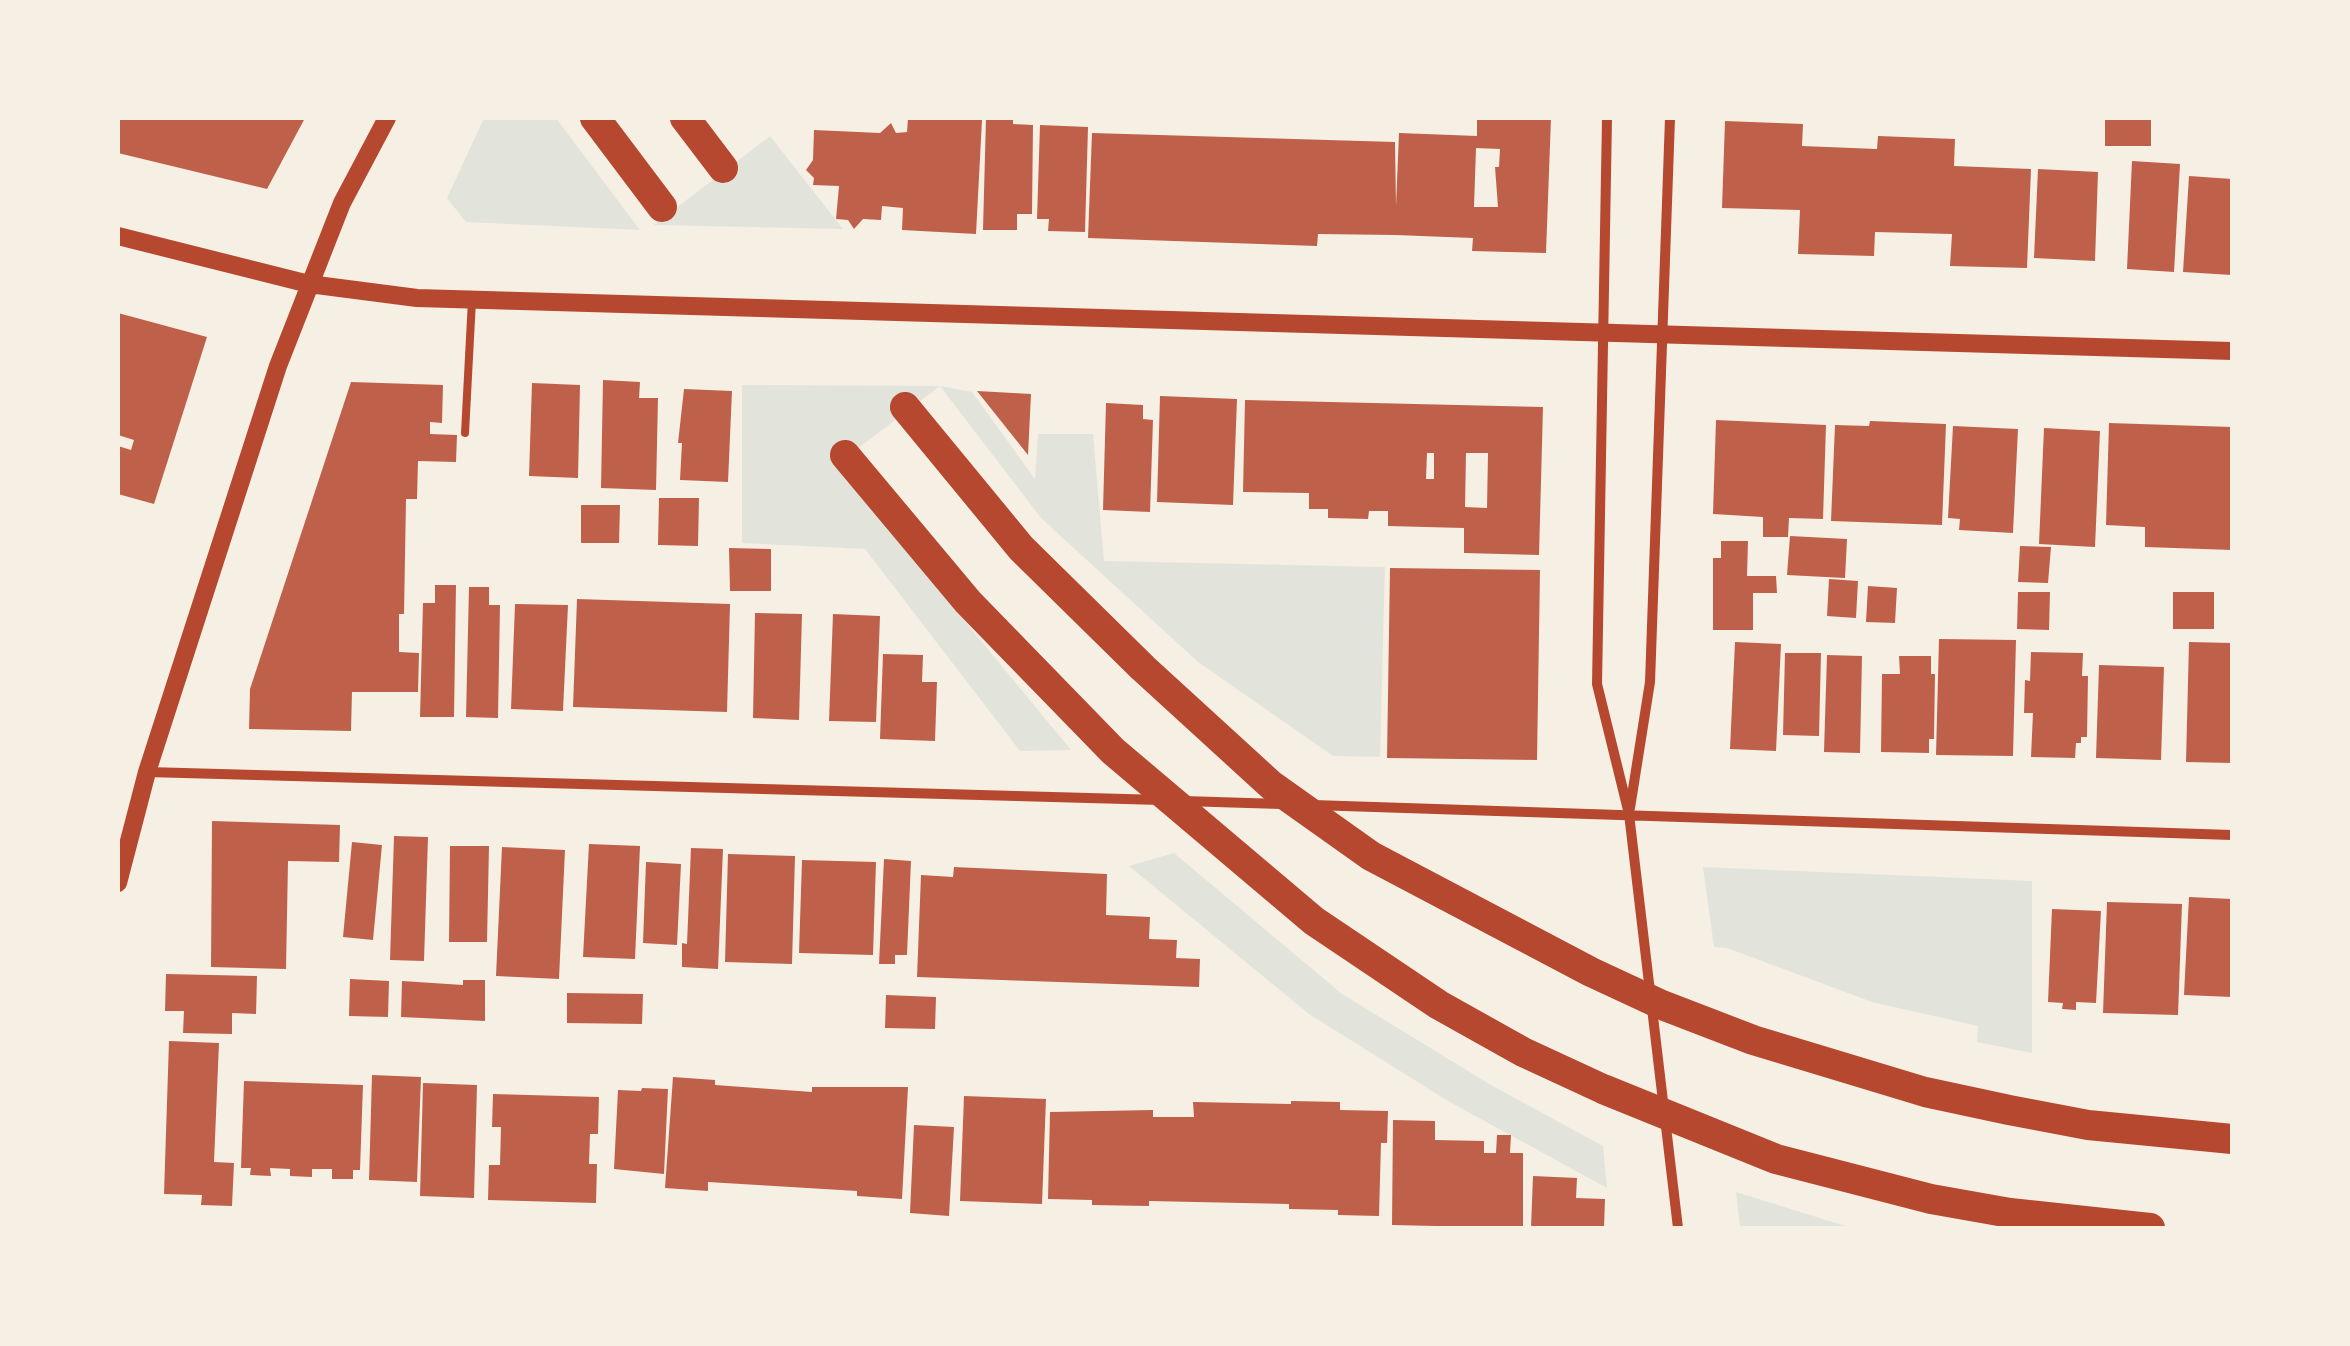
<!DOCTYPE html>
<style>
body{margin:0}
#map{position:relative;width:2350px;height:1346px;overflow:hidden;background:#f6efe4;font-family:Overpass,sans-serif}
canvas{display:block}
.frame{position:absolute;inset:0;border:120px solid #f6efe4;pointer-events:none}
</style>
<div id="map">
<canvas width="2350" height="1346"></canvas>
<div class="frame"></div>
</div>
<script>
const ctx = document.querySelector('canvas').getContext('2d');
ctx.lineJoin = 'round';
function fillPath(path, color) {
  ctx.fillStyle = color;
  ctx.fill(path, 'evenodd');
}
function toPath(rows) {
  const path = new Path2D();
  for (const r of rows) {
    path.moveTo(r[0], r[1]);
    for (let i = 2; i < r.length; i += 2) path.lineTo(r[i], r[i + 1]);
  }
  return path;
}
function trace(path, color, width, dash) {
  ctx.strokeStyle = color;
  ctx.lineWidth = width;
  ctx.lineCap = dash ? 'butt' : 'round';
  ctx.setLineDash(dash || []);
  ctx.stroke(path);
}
fillPath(toPath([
 [484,118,556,118,640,230,466,222,447,198],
 [770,136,843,229,654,225],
 [742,385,940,386,972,392,1035,479,1038,434,1093,434,1104,561,1385,567,1380,757,1333,756,1198,662,1041,518,940,386,836,465,1071,750,1020,751,865,549,742,543],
 [1174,853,1342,994,1491,1085,1603,1146,1607,1188,1448,1101,1309,1014,1129,866],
 [1703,867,2032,881,2032,1053,1977,1042,1978,1026,1872,1002,1727,948,1714,947],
 [1736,1192,1852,1228,1740,1228]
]), '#e2e4dc');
fillPath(toPath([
 [118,118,305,118,267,189,118,153],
 [908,118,982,120,976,234,902,230,903,208,882,206,881,220,863,219,854,229,848,220,836,219,839,186,813,185,814,178,806,170,813,160,814,130,880,133,891,123,896,133,907,132],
 [986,118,1013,118,1013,124,1033,125,1032,214,1017,214,1017,230,983,230],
 [1477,118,1551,118,1546,253,1472,251,1473,238,1395,235,1318,234,1317,246,1088,238,1092,133,1395,142,1396,206,1399,133,1477,136],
 [1476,148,1500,149,1499,167,1495,167,1498,207,1474,207],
 [2105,118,2151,118,2151,146,2105,146],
 [1725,121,1803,124,1802,146,1877,149,1878,136,1955,139,1954,166,2031,169,2027,268,1950,266,1952,234,1875,232,1874,256,1798,254,1800,210,1722,208],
 [1040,125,1088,127,1085,232,1048,231,1049,219,1037,219],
 [2132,161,2180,164,2174,272,2127,269],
 [2038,169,2098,172,2095,261,2034,258],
 [2189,176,2232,179,2232,275,2183,272],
 [118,313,207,337,154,504,118,494,118,446,131,450,134,440,118,435],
 [603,380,640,382,639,398,658,398,656,490,601,488],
 [351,382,443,385,442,423,430,422,430,434,457,435,456,462,418,461,417,499,406,499,404,614,399,614,399,652,419,653,418,692,352,692,351,731,249,729,250,689],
 [532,383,580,385,578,478,529,476],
 [684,389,732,391,728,482,680,480,682,443,678,443],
 [977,391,1031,394,1028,455],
 [1160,396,1237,399,1233,505,1157,502],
 [1245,400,1543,407,1539,555,1464,553,1464,528,1388,526,1388,511,1369,511,1368,519,1328,518,1328,509,1309,509,1309,493,1243,492],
 [1427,453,1434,453,1434,479,1426,479],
 [1466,453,1488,453,1487,508,1465,507],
 [1106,403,1143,405,1143,419,1153,420,1150,512,1103,510],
 [1716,420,1826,425,1823,519,1789,518,1788,537,1763,537,1763,517,1713,514],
 [1870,421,1946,424,1942,525,1831,521,1835,425,1869,426],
 [2109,423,2232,427,2232,550,2145,547,2145,527,2106,525],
 [1953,426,2018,429,2013,533,1959,530,1960,519,1948,518],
 [2044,428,2100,431,2095,547,2039,544],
 [659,498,699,498,698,546,658,545],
 [581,505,620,505,619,543,581,543],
 [1790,536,1847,539,1845,578,1787,575],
 [1721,541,1748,541,1747,576,1776,576,1777,593,1753,593,1753,630,1713,630,1713,558,1721,558],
 [2020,546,2051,547,2048,583,2018,582],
 [729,548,771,549,771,591,730,591],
 [1390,568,1540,570,1537,760,1387,758],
 [1829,579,1858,581,1856,618,1827,616],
 [435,585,456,585,454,717,420,717,423,603,435,603],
 [1868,586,1897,588,1895,623,1866,622],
 [469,587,489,587,489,605,500,605,498,718,466,717],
 [2018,592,2050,592,2049,630,2017,629],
 [2173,592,2214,592,2214,629,2173,629],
 [577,599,730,604,727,712,573,707],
 [515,604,568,605,563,711,511,709],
 [755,613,802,614,799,720,753,718],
 [833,614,880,616,876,722,829,721],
 [1939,639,2016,640,2013,756,1936,755],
 [1735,642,1781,644,1776,751,1730,749],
 [2189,642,2232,643,2232,763,2186,762],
 [2031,652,2083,653,2082,676,2088,676,2087,737,2081,737,2081,743,2076,743,2075,758,2031,757,2033,713,2024,713,2025,680,2030,681],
 [1785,653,1821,653,1819,736,1783,735],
 [883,654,923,655,922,682,937,682,935,741,880,739],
 [1827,655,1862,656,1860,753,1824,752],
 [1899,656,1931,656,1931,674,1935,674,1934,739,1929,739,1929,753,1881,752,1882,674,1900,674],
 [2099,665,2164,667,2161,760,2096,758],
 [212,821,340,825,339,862,288,861,286,969,211,967],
 [394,836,428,837,424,961,390,960],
 [352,842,382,845,373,940,343,937],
 [589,844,640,846,635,959,583,957],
 [450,846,489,846,487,942,449,942],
 [502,847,565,850,559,979,496,976],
 [691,848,723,849,718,969,682,967,682,943,687,944],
 [728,854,795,856,792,964,725,962],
 [884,859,911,861,907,955,895,955,895,964,879,964],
 [802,860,876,862,873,955,799,953],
 [646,862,681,864,677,945,643,943],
 [954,867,1107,874,1106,915,1150,917,1149,939,1177,940,1176,958,1200,959,1199,987,917,977,921,875,953,877],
 [2189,897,2232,899,2232,997,2184,995],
 [2107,902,2182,904,2178,1015,2103,1013],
 [2052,909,2101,911,2096,1003,2076,1002,2076,1010,2062,1009,2063,1003,2048,1002],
 [166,974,257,976,256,1014,232,1013,232,1034,183,1033,184,1011,165,1011],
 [350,979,389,981,388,1017,349,1016],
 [463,980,485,980,485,1021,401,1017,402,981,463,985],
 [567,993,643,994,642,1024,567,1023],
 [886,995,936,997,935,1029,885,1028],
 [169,1041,219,1043,214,1162,234,1163,232,1206,201,1205,202,1195,164,1194],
 [372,1075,421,1077,417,1182,369,1180],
 [673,1077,715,1080,715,1085,812,1092,812,1087,908,1087,902,1199,857,1196,857,1191,708,1182,708,1191,665,1188],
 [244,1081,363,1085,360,1170,353,1170,353,1179,332,1179,332,1169,312,1169,312,1177,290,1176,290,1169,270,1168,271,1176,250,1175,251,1168,241,1168],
 [423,1083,477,1085,474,1198,420,1196],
 [642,1088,668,1089,664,1174,614,1169,618,1090,641,1091],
 [493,1094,599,1097,598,1134,590,1134,589,1164,597,1164,596,1203,488,1200,489,1165,500,1165,501,1127,492,1127],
 [964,1096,1046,1099,1042,1204,960,1201],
 [1291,1101,1340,1102,1340,1110,1388,1111,1387,1143,1381,1143,1379,1216,1338,1215,1338,1210,1289,1209,1289,1204,1149,1201,1149,1206,1092,1205,1092,1200,1048,1199,1050,1112,1153,1110,1153,1117,1194,1117,1193,1102,1291,1104],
 [1393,1120,1435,1121,1435,1140,1484,1141,1484,1153,1496,1153,1497,1135,1511,1135,1510,1153,1523,1153,1523,1228,1392,1225],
 [914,1125,954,1127,949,1216,910,1213],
 [1533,1176,1577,1178,1576,1198,1605,1199,1604,1228,1531,1228]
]), '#bf614a');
trace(toPath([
 [465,433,472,300]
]), '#b5482f', 8);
trace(toPath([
 [1607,118,1597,684,1629,814,1678,1228],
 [147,772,1161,800],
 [1183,801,1281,804],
 [1313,805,2232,835],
 [1630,808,1650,682,1670,118]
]), '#b5482f', 10);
trace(toPath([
 [118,236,309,284,417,298,2232,351],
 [118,883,147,772,278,366,342,203,387,118]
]), '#b5482f', 18);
trace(toPath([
 [595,118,662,207],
 [685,118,723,168],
 [905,407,1021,548,1143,668,1271,785,1371,856,1591,972,1662,1005,1753,1040,1925,1092,2009,1110,2088,1125,2232,1139],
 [845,455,968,602,1113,751,1314,921,1439,1005,1523,1052,1603,1089,1776,1159,1931,1199,2010,1213,2150,1228]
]), '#b5482f', 30);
</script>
